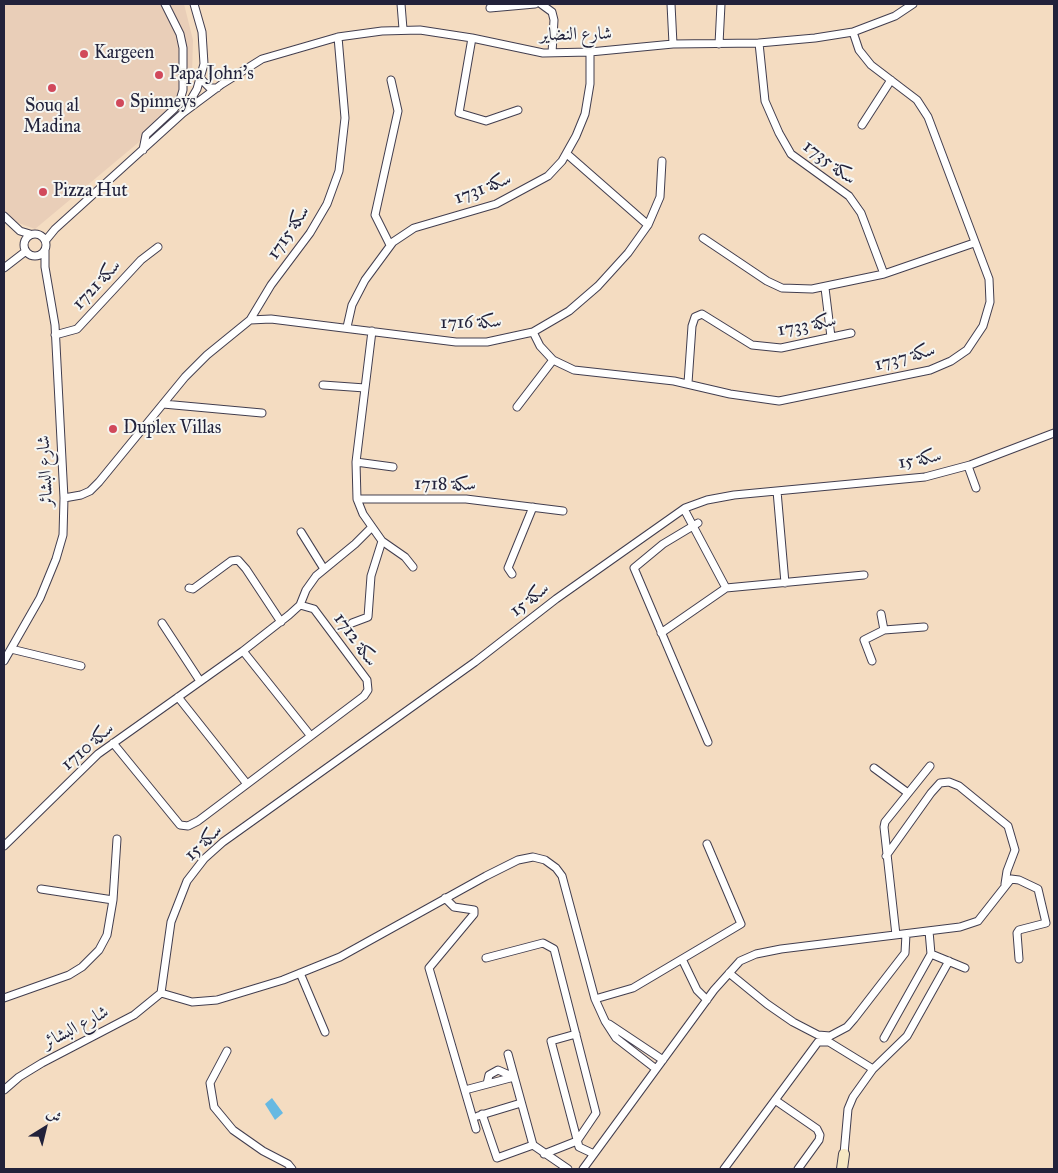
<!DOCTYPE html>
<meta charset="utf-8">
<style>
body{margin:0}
#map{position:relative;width:1058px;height:1173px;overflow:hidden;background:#f4dcc1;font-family:"IM FELL Great Primer",Amiri,serif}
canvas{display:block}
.frame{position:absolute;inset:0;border:5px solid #22223b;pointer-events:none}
.north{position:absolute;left:20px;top:1103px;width:50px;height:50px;-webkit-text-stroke:4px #f6f6f2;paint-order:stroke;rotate:36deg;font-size:14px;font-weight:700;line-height:20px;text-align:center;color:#22223b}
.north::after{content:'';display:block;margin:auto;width:18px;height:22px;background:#22223b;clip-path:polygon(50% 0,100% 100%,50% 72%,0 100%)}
</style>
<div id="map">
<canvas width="1058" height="1173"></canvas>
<div class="frame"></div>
<div class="north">ش</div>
</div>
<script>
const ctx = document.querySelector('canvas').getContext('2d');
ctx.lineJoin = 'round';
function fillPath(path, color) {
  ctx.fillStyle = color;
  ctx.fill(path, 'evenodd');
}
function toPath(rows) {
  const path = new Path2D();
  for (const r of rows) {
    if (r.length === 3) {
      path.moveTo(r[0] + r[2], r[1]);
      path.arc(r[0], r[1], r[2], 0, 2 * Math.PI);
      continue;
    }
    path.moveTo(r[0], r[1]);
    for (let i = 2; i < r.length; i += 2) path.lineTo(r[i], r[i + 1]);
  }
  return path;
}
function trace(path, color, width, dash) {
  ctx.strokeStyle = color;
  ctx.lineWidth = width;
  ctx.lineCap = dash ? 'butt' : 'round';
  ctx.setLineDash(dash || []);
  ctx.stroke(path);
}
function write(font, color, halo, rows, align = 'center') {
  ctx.font = font + ' "IM FELL Great Primer",Amiri,serif';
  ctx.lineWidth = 4;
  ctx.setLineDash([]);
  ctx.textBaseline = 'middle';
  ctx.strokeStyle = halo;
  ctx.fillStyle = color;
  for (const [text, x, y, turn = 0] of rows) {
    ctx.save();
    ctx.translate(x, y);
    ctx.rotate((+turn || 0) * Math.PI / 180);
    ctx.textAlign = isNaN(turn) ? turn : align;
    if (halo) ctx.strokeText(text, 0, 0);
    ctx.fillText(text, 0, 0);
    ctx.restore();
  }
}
fillPath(toPath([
 [4,4,184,4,193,40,192,74,180,103,157,127,35,229,13,221,4,212]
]), '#e9ceb8');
fillPath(toPath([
 [272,1098,283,1113,275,1120,265,1104]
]), '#67b9e2');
const street = toPath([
 [401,4,403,29],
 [541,4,552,12,554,20,552,53],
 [671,4,673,44],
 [490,8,535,4],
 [472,38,459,113,486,121,518,110],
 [759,43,765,101,779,133,791,154,849,196,861,213,884,274],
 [719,44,721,4],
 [200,78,210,88,217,88],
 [183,113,222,84,262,59,338,37,382,31,420,30,472,38,543,53,590,52,673,44,759,43,815,38,853,32,895,16,913,4],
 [862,125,891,80],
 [143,150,146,135,174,109,180,100,183,90,183,48,180,34,165,4],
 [567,154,648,225],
 [4,216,20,231,30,234],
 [35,245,11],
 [703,238,767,281,782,288,812,289,884,274,974,243],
 [46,240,55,229,183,113,197,89,204,64,202,32,194,4],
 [390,245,375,215,398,111,391,80],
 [4,268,26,251],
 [825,288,831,337],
 [250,320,271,319,456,342,487,342,533,332,569,311,598,286,628,253,648,225,660,197,662,161],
 [347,327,352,305,365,280,393,242,414,228,496,204,548,176,562,161,576,136,585,114,590,84,590,52],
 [372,331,356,462,357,499,363,514,382,541,405,557,413,567],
 [533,332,540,346,553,360,574,370,674,381,730,394,779,401,930,370,951,361,967,350,983,326,990,302,989,279,928,117,917,100,871,65,859,50,853,32],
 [55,335,77,329,141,260,158,247],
 [688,383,692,326,695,317,702,314,752,345,781,348,851,333],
 [323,385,365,388],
 [163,404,262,413],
 [517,407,553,360],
 [356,462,393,467],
 [968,466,976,488],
 [777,491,785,583],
 [64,498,81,495,90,491,99,482,185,377,207,355,250,320,271,285,310,233,327,204,339,171,345,118,338,37],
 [357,499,466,499,563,511],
 [684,509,726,588],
 [698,523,663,544,634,568,708,742],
 [301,532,324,569],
 [512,574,508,568,533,507],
 [189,588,193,589,231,561,238,560,246,569,281,622],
 [162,623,200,681],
 [352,623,368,617,371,576,382,541],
 [884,630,924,627],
 [661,633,726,588,864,575],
 [11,649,81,666],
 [243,651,310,735],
 [4,661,40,598,56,559,63,535,64,498,55,325,45,267,45,251],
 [872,661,864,640,884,630,881,614],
 [178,697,247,784],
 [113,743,180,825,188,826,198,821,364,696,368,690,367,680,314,609,300,605],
 [874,768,908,793],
 [4,846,98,754,243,651,289,615,300,605,306,590,316,576,355,544,371,528],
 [886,856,931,793,940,783,949,782,959,786,1008,826,1015,850,1007,871,1005,884],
 [41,889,113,900],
 [445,898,454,907,474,910,474,914,429,968,476,1129],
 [929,931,931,954,965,968],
 [896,935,884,827,885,822,930,766],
 [486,958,543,943,554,949,596,1113,577,1141,544,1154],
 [682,959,697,990,707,1000],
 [300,973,325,1032],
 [729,973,767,1004,793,1022,818,1035,830,1036,847,1027,854,1019,905,953,906,934],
 [161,993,171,922,187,881,204,859,223,842,475,662,556,599,685,508,707,500,734,495,925,477,970,465,1054,433],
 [161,993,192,1002,217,1000,283,980,340,957,486,876,518,860,533,857,545,860,556,868,562,876,595,999,605,1021,616,1038,656,1069],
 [4,998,69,975,82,967,99,950,107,935,113,900,117,839],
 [595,999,633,988,741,924,707,844],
 [609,1024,663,1060],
 [576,1034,551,1041,579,1147,594,1154],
 [884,1038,931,954],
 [227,1051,210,1083,214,1107,233,1130,263,1151,288,1164,292,1169],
 [508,1054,533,1145,568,1169],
 [4,1090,19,1077,42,1063,134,1015,161,993],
 [465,1090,514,1077,498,1070,489,1075,487,1084],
 [775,1100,817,1129,820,1135,819,1140,798,1169],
 [482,1114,497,1158,533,1145],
 [478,1116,521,1103],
 [844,1154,848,1109,853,1097,873,1069,907,1036,949,961],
 [583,1169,714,990,740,961,756,954,781,949,960,927,978,921,1011,879,1019,880,1038,889,1046,923,1019,930,1017,933,1019,959],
 [724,1169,818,1042,829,1042,873,1069]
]);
const secondary = toPath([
 [842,1169,844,1154]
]);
trace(street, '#423e4f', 9);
trace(secondary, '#423e4f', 12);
trace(street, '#fff', 7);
trace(secondary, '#f7e8c3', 10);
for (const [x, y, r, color] of [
 [84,54,5,"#d1495b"],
 [159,75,5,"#d1495b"],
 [52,88,5,"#d1495b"],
 [120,103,5,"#d1495b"],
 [43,192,5,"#d1495b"],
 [113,429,5,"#d1495b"]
]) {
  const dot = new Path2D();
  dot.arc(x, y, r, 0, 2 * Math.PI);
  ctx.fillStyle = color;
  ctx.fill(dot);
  trace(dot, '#f6f6f2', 2);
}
write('18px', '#22223b', '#f6f6f2', [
 ["شارع النضاير",576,35,-1],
 ["سكة 1735",829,163,37],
 ["سكة 1731",483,189,-21],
 ["سكة 1715",289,233,-56],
 ["سكة 1721",97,285,-47],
 ["سكة 1716",471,323,-1],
 ["سكة 1733",807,326,-10],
 ["سكة 1737",905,358,-15],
 ["سكة 15",920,460,-10],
 ["شارع البشائر",46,471,-93],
 ["سكة 1718",445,485,1],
 ["سكة 15",530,600,-38],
 ["سكة 1712",355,640,54],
 ["سكة 1710",88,747,-41],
 ["سكة 15",204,843,-44],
 ["شارع البشائر",76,1028,-28]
]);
write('18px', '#22223b', '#f6f6f2', [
 ["Kargeen",94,54],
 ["Papa John's",169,75],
 ["Spinneys",130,103],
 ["Souq al",52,107,"center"],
 ["Madina",52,128,"center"],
 ["Pizza Hut",53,192],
 ["Duplex Villas",123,429]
], 'left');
</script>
